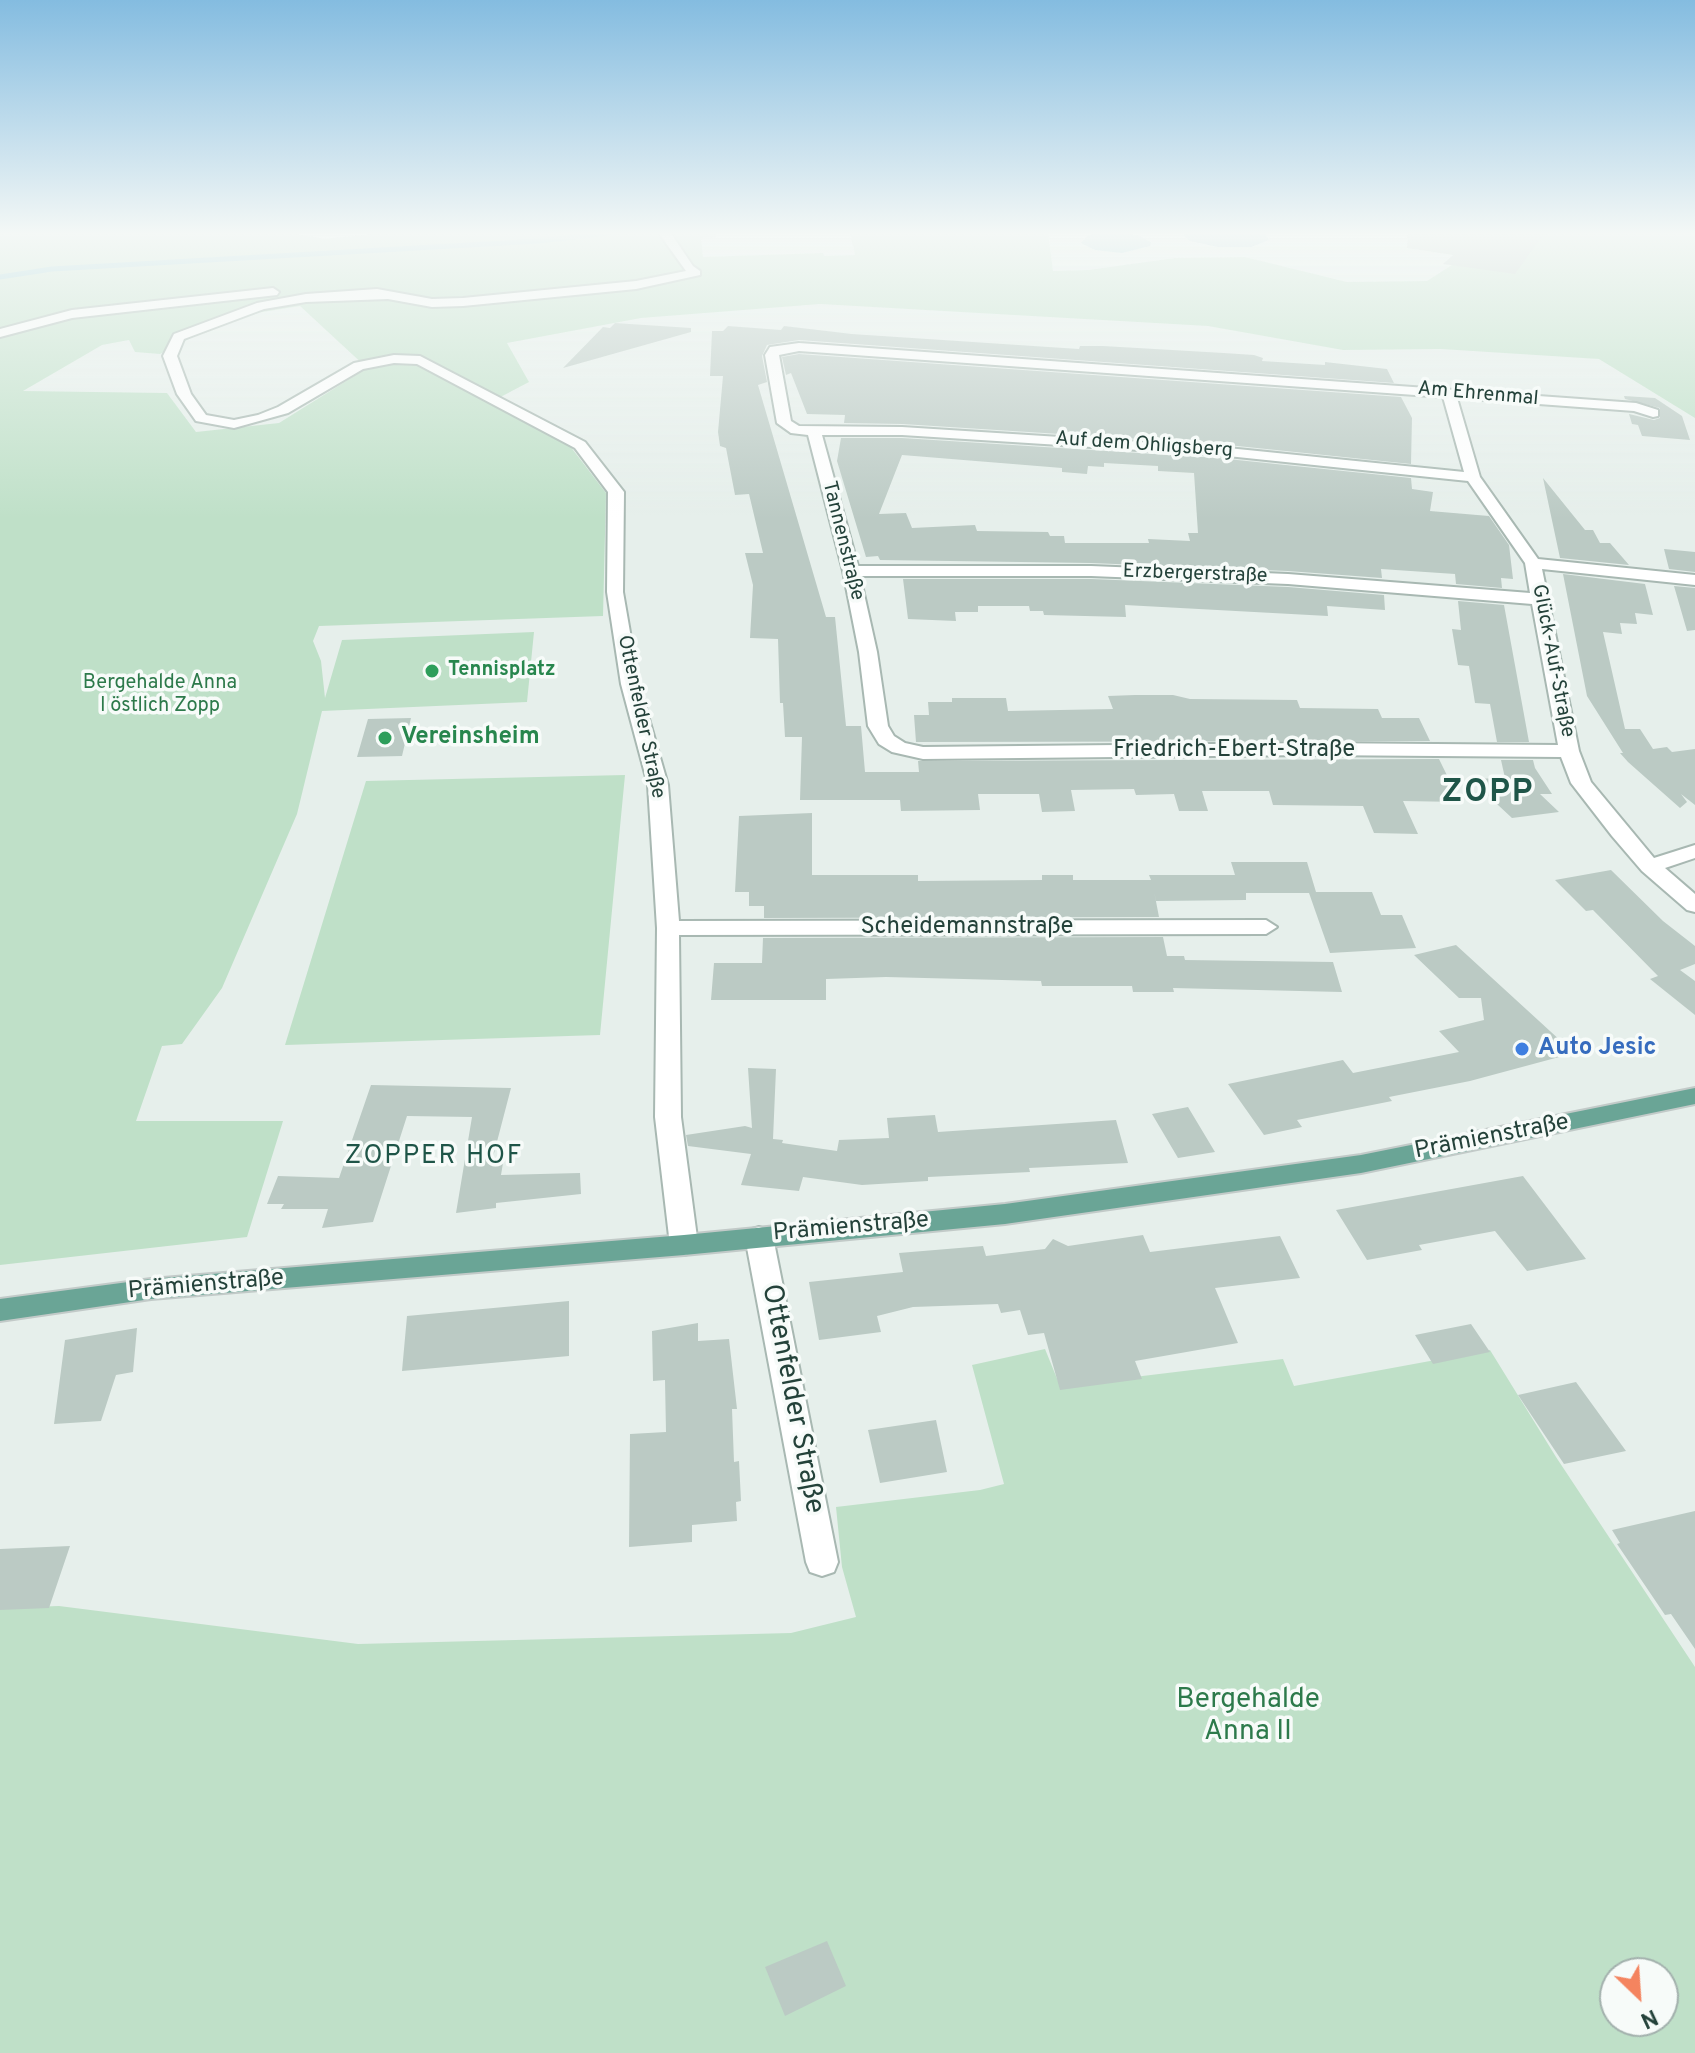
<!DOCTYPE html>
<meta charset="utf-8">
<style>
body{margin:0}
#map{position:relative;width:1695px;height:2053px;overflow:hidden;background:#e6efeb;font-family:Overpass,sans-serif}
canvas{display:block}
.north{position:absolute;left:1599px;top:1957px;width:80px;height:80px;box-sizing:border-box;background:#f7fbf9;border:2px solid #a3b1ad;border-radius:50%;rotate:155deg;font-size:22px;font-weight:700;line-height:32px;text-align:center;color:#24423a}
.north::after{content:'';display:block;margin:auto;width:28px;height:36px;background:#f4845f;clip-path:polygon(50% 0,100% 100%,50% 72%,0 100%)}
</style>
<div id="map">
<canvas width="1695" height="2053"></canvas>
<div class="north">N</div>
</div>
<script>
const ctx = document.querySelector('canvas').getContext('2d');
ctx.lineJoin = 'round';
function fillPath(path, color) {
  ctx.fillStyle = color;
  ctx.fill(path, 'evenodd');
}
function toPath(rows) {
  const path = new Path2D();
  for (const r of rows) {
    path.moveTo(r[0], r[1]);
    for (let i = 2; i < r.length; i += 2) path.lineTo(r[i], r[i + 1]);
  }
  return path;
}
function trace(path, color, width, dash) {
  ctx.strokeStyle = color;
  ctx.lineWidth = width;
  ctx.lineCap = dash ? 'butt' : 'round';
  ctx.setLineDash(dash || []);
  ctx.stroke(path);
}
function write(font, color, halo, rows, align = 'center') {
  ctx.font = font + ' Overpass,sans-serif';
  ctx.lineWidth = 7;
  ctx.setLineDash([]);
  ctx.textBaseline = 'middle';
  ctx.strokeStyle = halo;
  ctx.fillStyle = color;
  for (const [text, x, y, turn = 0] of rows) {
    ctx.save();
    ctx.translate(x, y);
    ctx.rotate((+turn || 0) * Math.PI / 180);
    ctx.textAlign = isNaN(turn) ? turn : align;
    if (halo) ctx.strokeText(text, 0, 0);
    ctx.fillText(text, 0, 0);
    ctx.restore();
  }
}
fillPath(toPath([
 [0,232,283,232,325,239,392,232,723,232,715,232,716,237,701,238,703,257,823,253,824,256,855,255,850,232,1048,232,1053,271,1088,270,1175,258,1245,257,1347,282,1427,281,1486,243,1517,232,1695,232,1695,418,1599,359,1441,349,1343,350,1208,326,820,304,641,318,507,343,529,382,491,402,570,446,606,493,603,616,319,626,313,641,321,661,325,698,342,640,534,632,527,702,322,711,297,814,222,988,182,1044,162,1046,136,1121,283,1121,247,1237,0,1265],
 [300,306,367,368,279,423,196,432,167,393,23,391,102,345,129,340,135,352,160,354,231,317],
 [625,775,600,1035,285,1045,366,781],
 [1045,1349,1060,1386,1283,1359,1294,1386,1490,1350,1556,1457,1695,1667,1695,2053,0,2053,0,1608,59,1606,358,1644,791,1633,856,1617,842,1567,836,1507,980,1490,1004,1484,972,1365],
 [1615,1973,1663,1973,1663,2021,1615,2021]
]), '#bfe0c8');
fillPath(toPath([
 [1110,232,1137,235,1151,242,1150,246,1122,253,1095,250,1081,243,1088,235],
 [1184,232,1264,232,1269,240,1251,247,1218,247,1190,241,1184,236]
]), '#8ec9d4');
trace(toPath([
 [0,277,52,269,538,241,620,232]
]), '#8ec9d4', 5);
fillPath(toPath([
 [1408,232,1545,232,1515,274,1443,264,1453,255,1407,248],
 [615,323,691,328,691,332,563,368,603,327,610,328],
 [728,326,781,330,784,326,852,334,1079,349,1080,346,1103,346,1224,353,1254,355,1263,358,1262,361,1325,365,1325,362,1387,369,1394,383,799,340,767,345,762,356,767,382,758,385,826,617,835,617,846,726,861,726,865,772,919,772,918,761,1439,759,1460,802,1403,801,1418,834,1374,833,1363,806,1273,805,1269,791,1202,791,1208,811,1179,811,1174,794,1136,795,1134,789,1071,790,1075,811,1042,812,1039,794,978,794,980,810,901,811,900,800,800,800,802,737,785,737,783,703,780,703,778,639,750,638,753,585,745,553,763,553,749,494,735,495,726,448,720,446,718,432,723,376,710,376,712,331,723,331],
 [799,354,1401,397,1412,418,1411,464,1218,444,902,424,844,423,845,415,807,414,791,373,786,375,782,357],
 [1624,396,1655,398,1682,416,1690,440,1642,436,1638,425,1632,424,1629,414,1654,420,1660,418,1660,408,1625,399],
 [841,438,902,438,1218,458,1411,478,1412,489,1433,492,1430,511,1489,516,1509,545,1513,579,1501,578,1502,588,1456,584,1455,574,1381,569,1382,578,1288,571,1091,563,880,560,878,556,866,557,837,461],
 [902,455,1062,468,1062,472,1087,474,1088,466,1104,467,1104,463,1158,466,1158,471,1194,473,1198,533,1188,533,1190,541,1148,539,1149,543,1065,543,1064,536,1050,536,1048,532,977,531,975,525,912,528,906,513,879,514],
 [1543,478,1585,530,1593,530,1600,543,1610,543,1629,565,1560,558],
 [1664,549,1695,552,1695,572,1669,569],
 [1563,574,1645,584,1653,615,1635,613,1637,624,1620,623,1622,634,1603,632,1625,729,1640,729,1653,749,1667,747,1672,752,1695,749,1695,805,1681,794,1687,802,1680,808,1628,762,1620,753,1623,753,1587,696],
 [903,579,1091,579,1288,587,1384,595,1385,610,1327,606,1328,616,1125,605,1126,617,1044,615,1043,611,1030,611,1029,606,978,606,978,612,955,612,956,621,908,619],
 [1674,586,1695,588,1695,630,1687,631],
 [1458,601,1504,605,1529,742,1497,742,1490,704,1475,703,1469,666,1458,665,1452,629,1461,630],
 [1135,695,1173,695,1190,699,1297,700,1300,708,1378,709,1382,718,1419,718,1430,741,916,742,914,715,929,715,928,702,952,702,952,698,1006,698,1008,711,1113,709,1108,696],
 [411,718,402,756,357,757,368,719],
 [1501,760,1533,760,1535,768,1552,794,1540,794,1559,812,1512,818,1470,779,1505,778],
 [812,813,812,875,918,875,918,881,1042,880,1042,875,1073,875,1073,880,1151,880,1149,875,1235,875,1231,862,1307,862,1316,892,1372,892,1381,915,1402,915,1416,948,1330,953,1309,893,1246,893,1246,900,1156,901,1154,891,1159,917,764,918,764,906,749,906,749,892,735,892,739,816],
 [1611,870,1663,921,1695,946,1695,964,1680,970,1695,981,1695,1015,1650,979,1658,976,1593,910,1586,911,1555,880],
 [1163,937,1167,956,1184,956,1185,960,1333,962,1342,992,1173,988,1174,992,1133,992,1132,986,1042,986,1041,981,886,977,826,979,826,1000,711,1000,714,963,762,963,763,938],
 [1456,945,1574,1053,1470,1081,1389,1097,1392,1101,1297,1120,1302,1127,1264,1135,1228,1084,1343,1060,1353,1073,1459,1052,1439,1031,1484,1020,1481,998,1459,998,1414,955],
 [748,1068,776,1069,773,1139,783,1140,782,1143,837,1151,839,1140,889,1138,887,1118,935,1115,938,1132,1116,1120,1128,1163,1029,1168,1030,1172,928,1177,928,1181,862,1185,803,1177,799,1191,741,1185,751,1154,688,1146,686,1135,745,1126,752,1128],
 [371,1085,511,1088,493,1157,504,1157,501,1175,580,1173,581,1194,496,1203,496,1208,456,1213,472,1117,407,1116,373,1222,322,1228,328,1209,281,1209,284,1204,267,1204,278,1176,339,1178],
 [1188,1107,1215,1152,1178,1158,1152,1114],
 [1523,1176,1586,1259,1527,1271,1495,1231,1419,1245,1422,1250,1367,1260,1336,1210],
 [1143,1235,1150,1252,1280,1236,1300,1278,1215,1288,1238,1343,1135,1361,1142,1379,1060,1390,1044,1333,1028,1335,1020,1310,1001,1313,998,1304,913,1307,877,1316,881,1332,819,1340,809,1282,903,1272,899,1253,983,1246,986,1256,1045,1249,1053,1239,1068,1246],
 [569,1301,569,1356,402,1371,407,1316],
 [698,1323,698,1341,729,1339,737,1409,732,1409,734,1462,739,1461,741,1501,736,1502,737,1521,692,1525,692,1542,629,1547,630,1434,666,1432,665,1380,653,1381,652,1331],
 [1471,1324,1490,1352,1433,1364,1415,1335],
 [137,1328,133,1372,116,1375,101,1421,54,1424,65,1340],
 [1576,1382,1626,1451,1564,1464,1518,1395],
 [936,1420,947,1472,880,1483,868,1430],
 [1695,1511,1695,1649,1671,1614,1665,1615,1617,1544,1620,1543,1612,1530],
 [70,1546,49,1608,0,1610,0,1549],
 [827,1941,846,1986,785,2016,765,1967]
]), '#bbcac4');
const minor = toPath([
 [658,232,670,232,693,266,700,271,700,275,636,289,463,306,432,307,388,299,306,302,264,309,184,339,177,356,191,394,206,415,234,420,258,415,278,407,354,363,394,355,420,356,585,442,624,492,623,592,639,684,668,785,679,921,1266,920,1277,927,1266,934,679,935,681,1117,698,1245,694,1252,684,1255,674,1252,670,1245,655,1117,657,928,648,785,621,684,607,592,608,492,575,448,417,364,394,363,363,369,288,413,234,428,196,421,177,394,163,356,174,334,257,303,306,294,377,289,432,299,463,298,636,281,686,271,658,232],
 [273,288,279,292,277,295,72,318,0,337,0,329,72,310,273,288],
 [799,343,1636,403,1658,410,1658,416,1653,417,1634,411,1457,398,1480,477,1538,559,1695,575,1695,585,1542,569,1579,751,1591,782,1654,858,1695,845,1695,858,1665,868,1695,894,1695,912,1687,910,1642,871,1612,836,1571,783,1561,757,1312,755,923,759,892,752,879,744,868,726,859,652,843,571,808,435,791,433,777,423,765,355,770,347,799,343],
 [799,351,1443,397,1464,472,1218,447,902,427,799,426,791,421,779,355,799,351],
 [822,435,902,435,1218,455,1468,481,1525,563,1530,593,1288,574,1091,566,858,566,822,435],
 [860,576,1091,576,1288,584,1532,604,1558,745,1312,743,923,747,905,743,894,736,888,726,877,652,860,576],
 [759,1227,769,1230,773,1237,838,1562,834,1572,822,1576,810,1572,806,1562,745,1237,749,1230,759,1227]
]);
const major = toPath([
 [1695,1088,1695,1104,1361,1173,1005,1224,684,1255,151,1299,0,1321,0,1299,151,1279,684,1235,1005,1204,1361,1155,1695,1088]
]);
trace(minor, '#a8b8b2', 4);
trace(major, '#c2cac8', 4);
fillPath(minor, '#fff');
fillPath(major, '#6aa596');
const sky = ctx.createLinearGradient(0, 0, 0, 519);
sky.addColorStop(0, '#84bce0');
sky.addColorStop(0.45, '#f4f8f6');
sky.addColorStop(1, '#f4f8f600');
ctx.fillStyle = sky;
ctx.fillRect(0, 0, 1695, 519);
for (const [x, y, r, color] of [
 [432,671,8,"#2e9e5b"],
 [385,738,8,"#2e9e5b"],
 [1522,1049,8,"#3f7fe0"]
]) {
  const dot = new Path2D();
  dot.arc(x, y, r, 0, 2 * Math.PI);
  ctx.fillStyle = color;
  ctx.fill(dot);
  trace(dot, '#f7fbf9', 3);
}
write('20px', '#24423a', '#f7fbf9', [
 ["Am Ehrenmal",1478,395,5],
 ["Auf dem Ohligsberg",1144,446,4],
 ["Tannenstraße",842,541,76],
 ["Erzbergerstraße",1195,575,2],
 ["Glück-Auf-Straße",1552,661,79],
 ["Ottenfelder Straße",640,717,78]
]);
write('bold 20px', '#27864d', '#f7fbf9', [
 ["Tennisplatz",448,671]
], 'left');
write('20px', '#2d7a4b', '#f7fbf9', [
 ["Bergehalde Anna",160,684],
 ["I östlich Zopp",160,707]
]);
write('bold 24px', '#27864d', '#f7fbf9', [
 ["Vereinsheim",401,738]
], 'left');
write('24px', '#24423a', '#f7fbf9', [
 ["Friedrich-Ebert-Straße",1234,751],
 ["Scheidemannstraße",967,928],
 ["Prämienstraße",1492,1138,-11],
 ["Prämienstraße",851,1228,-5],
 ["Prämienstraße",206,1286,-5]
]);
write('bold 24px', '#366cbe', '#f7fbf9', [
 ["Auto Jesic",1538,1049]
], 'left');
ctx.letterSpacing = '2px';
write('26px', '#1f5548', '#f7fbf9', [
 ["ZOPPER HOF",434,1158]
]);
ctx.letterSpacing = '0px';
write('28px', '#24423a', '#f7fbf9', [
 ["Ottenfelder Straße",791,1399,79]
]);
write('28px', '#2d7a4b', '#f7fbf9', [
 ["Bergehalde",1248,1701],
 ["Anna II",1248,1733]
]);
ctx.letterSpacing = '2px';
write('bold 32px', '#1f5548', '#f7fbf9', [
 ["ZOPP",1488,795]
]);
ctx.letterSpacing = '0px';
</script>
